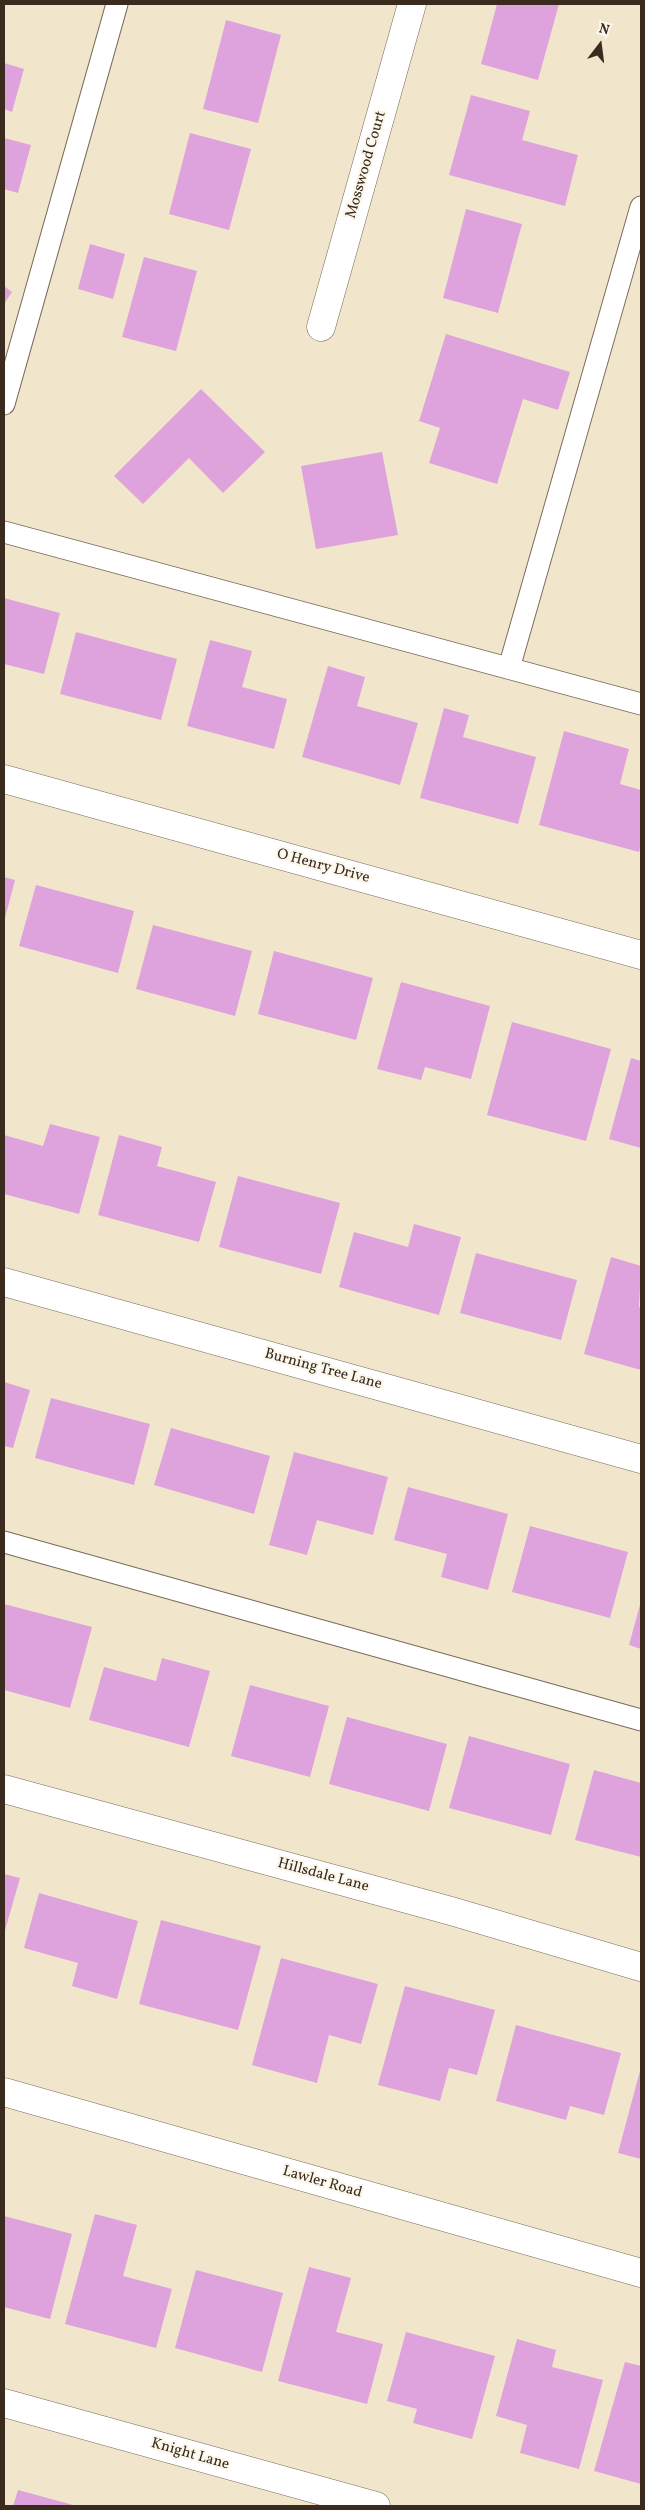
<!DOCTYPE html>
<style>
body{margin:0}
#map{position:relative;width:645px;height:2510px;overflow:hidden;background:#f1e6cc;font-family:Vollkorn,serif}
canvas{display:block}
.frame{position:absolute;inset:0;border:5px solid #3b2a1e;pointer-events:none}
.north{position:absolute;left:575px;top:20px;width:50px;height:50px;-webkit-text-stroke:4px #fbf7ec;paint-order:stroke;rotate:15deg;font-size:14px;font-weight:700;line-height:20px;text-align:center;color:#3b2a1e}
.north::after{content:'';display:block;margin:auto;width:18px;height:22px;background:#3b2a1e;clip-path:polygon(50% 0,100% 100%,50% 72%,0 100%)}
</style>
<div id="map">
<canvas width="645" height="2510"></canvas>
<div class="frame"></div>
<div class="north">N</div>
</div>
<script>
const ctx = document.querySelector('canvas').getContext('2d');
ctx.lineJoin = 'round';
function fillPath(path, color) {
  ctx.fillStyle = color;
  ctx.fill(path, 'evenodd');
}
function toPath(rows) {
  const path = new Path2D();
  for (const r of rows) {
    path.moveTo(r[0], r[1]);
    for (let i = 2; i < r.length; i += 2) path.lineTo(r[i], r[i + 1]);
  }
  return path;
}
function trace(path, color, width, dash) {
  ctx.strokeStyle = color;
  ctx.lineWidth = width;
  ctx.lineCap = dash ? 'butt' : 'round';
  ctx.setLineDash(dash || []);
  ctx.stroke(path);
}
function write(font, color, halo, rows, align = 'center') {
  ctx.font = font + ' Vollkorn,serif';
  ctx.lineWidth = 4.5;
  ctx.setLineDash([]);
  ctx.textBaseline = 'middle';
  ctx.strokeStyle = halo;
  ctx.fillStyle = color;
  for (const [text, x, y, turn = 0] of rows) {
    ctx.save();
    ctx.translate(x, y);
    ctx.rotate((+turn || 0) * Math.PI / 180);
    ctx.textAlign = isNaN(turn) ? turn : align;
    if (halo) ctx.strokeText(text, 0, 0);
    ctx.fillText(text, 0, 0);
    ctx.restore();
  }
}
fillPath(toPath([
 [497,4,559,4,538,80,481,64],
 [226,20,281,35,258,123,203,109],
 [4,63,24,69,12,112,4,109],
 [471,95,530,111,522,140,578,155,565,206,449,175],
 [190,133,251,149,229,230,169,214],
 [4,138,31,145,18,193,4,189],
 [466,209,522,224,498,313,443,298],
 [90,244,125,254,113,299,78,289],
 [144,257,197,271,176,351,122,337],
 [4,286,12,292,4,304],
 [446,334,570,372,558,410,523,399,497,484,429,463,440,428,419,421],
 [201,389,265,452,223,493,189,458,143,504,114,476],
 [382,452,398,535,316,549,301,466],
 [4,598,60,613,44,674,4,664],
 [76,632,177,659,161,720,60,694],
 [210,640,252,651,242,687,287,699,274,749,187,726],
 [328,666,365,677,357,706,418,723,400,785,302,757],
 [444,708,469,715,463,737,536,757,518,824,420,798],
 [564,731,629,749,620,784,641,790,641,844,639,852,539,825],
 [4,877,15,880,4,922],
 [36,885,134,911,118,973,19,946],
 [153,925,252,951,235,1016,136,989],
 [274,951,373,978,356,1040,258,1014],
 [401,982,490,1006,471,1079,425,1067,421,1080,377,1069],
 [512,1022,611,1049,586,1141,487,1115],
 [631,1058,641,1061,641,1148,609,1139],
 [50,1124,100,1137,79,1214,4,1194,4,1135,43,1146],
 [119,1135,162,1147,157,1166,216,1182,199,1242,98,1215],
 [238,1176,340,1203,321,1274,219,1247],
 [414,1224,461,1237,439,1315,339,1287,354,1232,408,1247],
 [476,1253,577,1280,561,1340,460,1313],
 [611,1257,641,1266,639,1307,641,1308,641,1370,584,1354],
 [4,1382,30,1390,13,1448,4,1446],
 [51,1398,150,1424,134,1485,35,1458],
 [171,1428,270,1456,254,1514,154,1485],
 [294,1452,388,1477,373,1535,317,1520,307,1555,269,1545],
 [408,1487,508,1514,488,1590,441,1577,447,1554,394,1540],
 [530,1526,628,1552,610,1618,512,1592],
 [641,1601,641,1649,629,1645],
 [4,1604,92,1627,70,1708,4,1690],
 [162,1658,210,1671,189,1747,89,1720,104,1667,156,1681],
 [250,1685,329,1706,310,1777,231,1756],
 [347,1717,447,1744,429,1811,329,1784],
 [469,1736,570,1764,551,1835,449,1808],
 [594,1770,641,1783,641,1857,575,1840],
 [4,1874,20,1878,4,1934],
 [39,1893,138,1921,117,1999,72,1986,78,1963,24,1948],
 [161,1920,261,1946,238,2030,139,2004],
 [281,1958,378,1984,361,2044,329,2035,317,2083,252,2065],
 [405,1986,495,2010,477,2075,449,2068,440,2101,378,2085],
 [516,2025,621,2053,604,2115,570,2106,566,2120,496,2101],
 [641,2067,641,2159,618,2153],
 [95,2214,137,2225,123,2276,172,2289,156,2348,65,2324],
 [4,2216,72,2234,50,2319,4,2307],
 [309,2267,351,2278,336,2332,383,2344,367,2404,278,2381],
 [196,2270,283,2293,262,2372,175,2348],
 [406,2332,495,2356,472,2439,413,2423,417,2409,387,2401],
 [517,2339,556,2350,552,2367,603,2380,579,2469,520,2453,527,2425,496,2416],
 [625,2362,641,2366,641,2484,594,2471],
 [18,2490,77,2506,13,2506]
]), '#dea3dc');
const service = toPath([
 [4,404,117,4],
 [4,532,641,704],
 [509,668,641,207],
 [4,1542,641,1720]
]);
const minor = toPath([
 [321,327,412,4],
 [4,779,641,955],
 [4,1282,641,1459],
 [4,1789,451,1911,641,1967],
 [4,2403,376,2506]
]);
const tertiary = toPath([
 [4,2092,641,2273]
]);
trace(service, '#7b6c5b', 23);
trace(minor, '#7b6c5b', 29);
trace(tertiary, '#7b6c5b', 29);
trace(service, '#fff', 21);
trace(minor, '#fff', 28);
trace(tertiary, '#fff', 28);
write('15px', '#3b2a1e', '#fbf7ec', [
 ["Mosswood Court",367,165,-74],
 ["O Henry Drive",323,867,15],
 ["Burning Tree Lane",323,1370,15],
 ["Hillsdale Lane",323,1876,15],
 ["Lawler Road",322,2183,16],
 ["Knight Lane",190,2455,16]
]);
</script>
